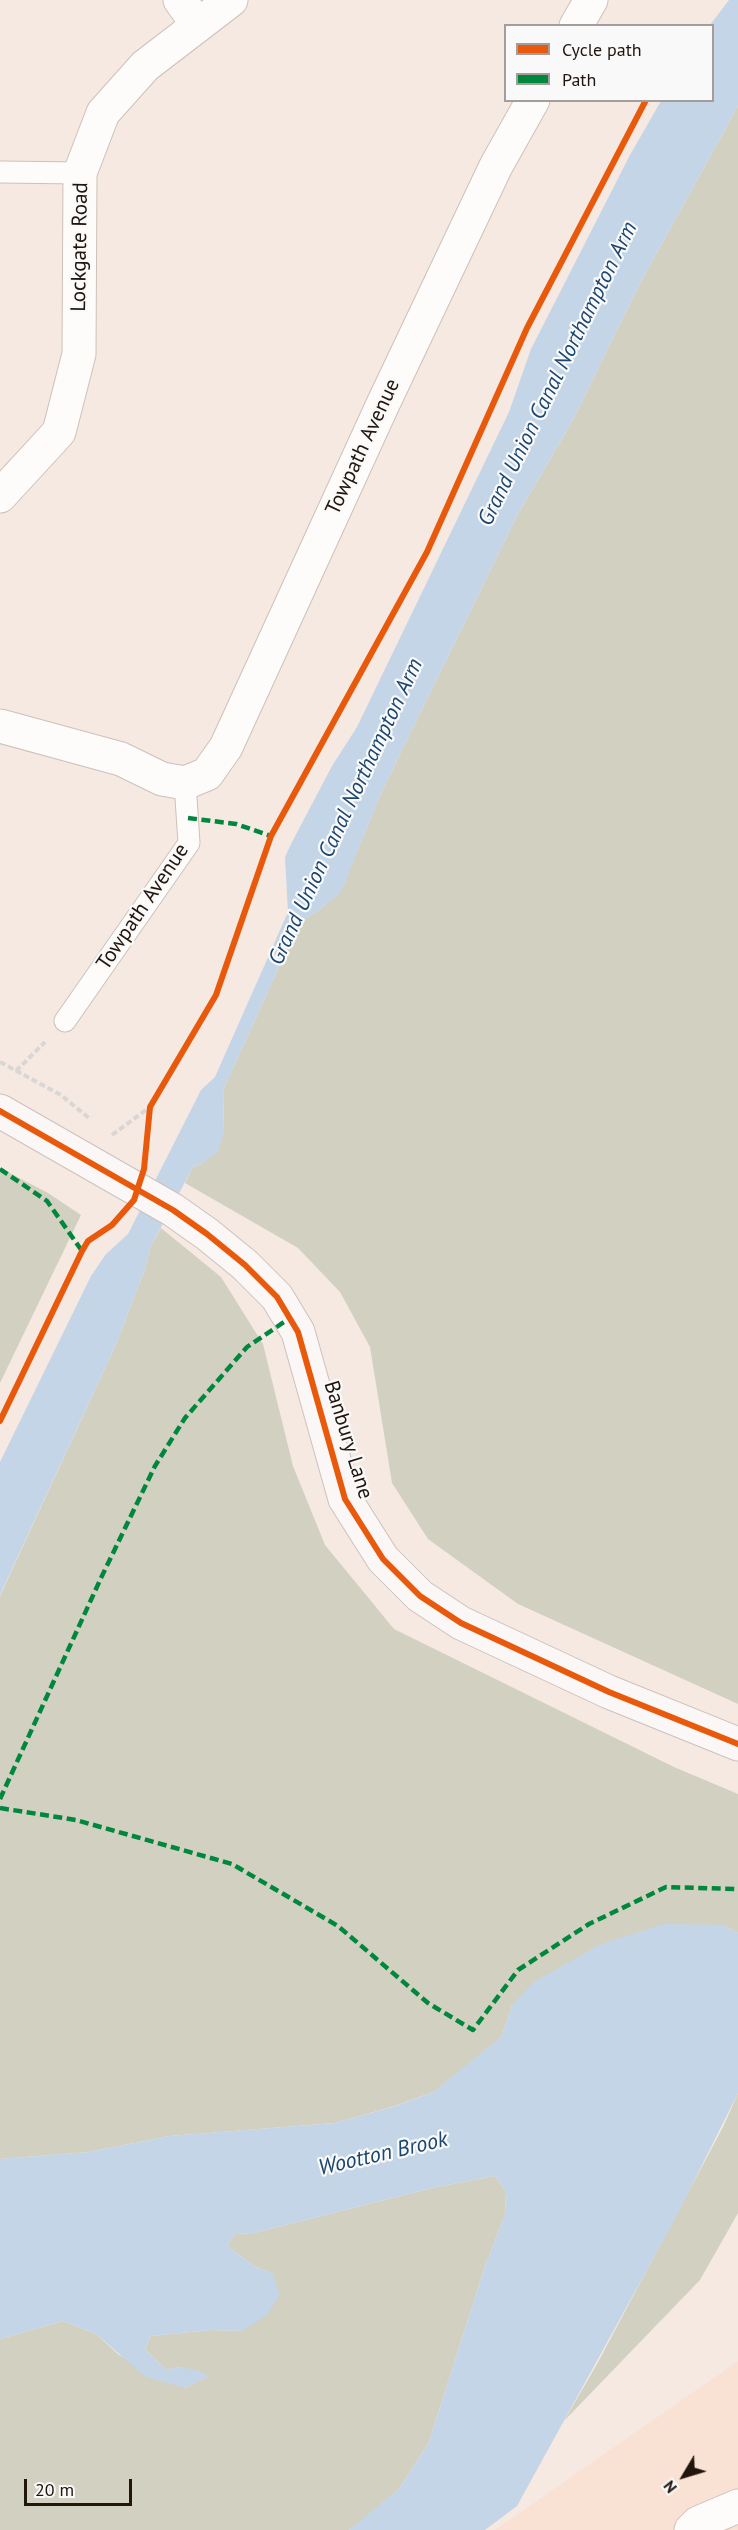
<!DOCTYPE html>
<style>
body{margin:0}
#map{position:relative;width:738px;height:2530px;overflow:hidden;background:#f5e9e2;font-family:"PT Sans",sans-serif}
canvas{display:block}
.legend{position:absolute;left:504px;top:24px;width:210px;height:78px;box-sizing:border-box;background:#f9f9f9;border:2px solid #a39e9b;margin:0;padding:8px 10px;list-style:none;font-size:18px;color:#21150d}
.legend li{display:flex;align-items:center;gap:12px;height:30px}
.legend b{width:30px;border:2px solid #a39e9b}
.north{position:absolute;left:654px;top:2446px;width:60px;height:60px;-webkit-text-stroke:4px #f9f9f9;paint-order:stroke;rotate:232deg;font-size:16px;font-weight:700;line-height:24px;text-align:center;color:#21150d}
.north::after{content:'';display:block;margin:auto;width:21px;height:27px;background:#21150d;clip-path:polygon(50% 0,100% 100%,50% 72%,0 100%)}
.scale{position:absolute;left:24px;top:2479px;width:108px;height:27px;box-sizing:border-box;border:3px solid #21150d;border-top:0;padding-left:8px;font-size:18px;line-height:21px;white-space:nowrap;color:#21150d;-webkit-text-stroke:4px #f9f9f9;paint-order:stroke}
</style>
<div id="map">
<canvas width="738" height="2530"></canvas>
<ul class="legend">
<li><b style="height:8px;background:#e8590c"></b>Cycle path</li>
<li><b style="height:8px;background:#00873e"></b>Path</li>
</ul>
<div class="north">N</div>
<div class="scale">20 m</div>
</div>
<script>
const ctx = document.querySelector('canvas').getContext('2d');
ctx.lineJoin = 'round';
function fillPath(path, color) {
  ctx.fillStyle = color;
  ctx.fill(path, 'evenodd');
}
function toPath(rows) {
  const path = new Path2D();
  for (const r of rows) {
    path.moveTo(r[0], r[1]);
    for (let i = 2; i < r.length; i += 2) path.lineTo(r[i], r[i + 1]);
  }
  return path;
}
function trace(path, color, width, dash) {
  ctx.strokeStyle = color;
  ctx.lineWidth = width;
  ctx.lineCap = dash ? 'butt' : 'round';
  ctx.setLineDash(dash || []);
  ctx.stroke(path);
}
function write(font, color, halo, rows, align = 'center') {
  ctx.font = font + ' "PT Sans",sans-serif';
  ctx.lineWidth = 4.5;
  ctx.setLineDash([]);
  ctx.textBaseline = 'middle';
  ctx.strokeStyle = halo;
  ctx.fillStyle = color;
  for (const [text, x, y, turn = 0] of rows) {
    ctx.save();
    ctx.translate(x, y);
    ctx.rotate((+turn || 0) * Math.PI / 180);
    ctx.textAlign = isNaN(turn) ? turn : align;
    if (halo) ctx.strokeText(text, 0, 0);
    ctx.fillText(text, 0, 0);
    ctx.restore();
  }
}
fillPath(toPath([
 [738,2361,738,2530,495,2530]
]), '#f9e1d3');
fillPath(toPath([
 [738,106,738,1704,518,1604,428,1539,392,1483,370,1347,340,1292,298,1248,185,1183,193,1167,202,1164,223,1135,224,1088,299,923,323,907,341,891,381,793,518,514,574,418,638,287],
 [0,1168,48,1193,81,1215,0,1383],
 [161,1228,221,1277,263,1344,293,1466,325,1545,394,1629,674,1767,738,1794,738,1933,723,1925,512,2005,502,2036,471,2063,433,2092,395,2106,335,2123,170,2136,89,2152,0,2159,0,1596,117,1342,145,1269,150,1248],
 [738,2093,738,2213,700,2280,564,2421,597,2364,724,2125],
 [495,2176,506,2192,505,2215,485,2266,429,2442,399,2489,354,2527,349,2530,0,2530,0,2339,63,2321,96,2334,119,2355,186,2388,208,2376,180,2367,166,2370,145,2349,151,2336,211,2330,242,2331,273,2274,254,2266,227,2246,235,2234,254,2233,432,2188]
]), '#d2d1c1');
fillPath(toPath([
 [729,0,738,0,738,106,638,287,574,418,518,514,381,793,341,892,323,907,299,923,224,1088,223,1135,218,1152,202,1164,193,1167,150,1248,145,1269,117,1342,0,1595,0,1462,91,1276,106,1254,128,1234,201,1090,215,1077,288,912,285,857,292,842,332,766,357,727,509,412,531,349,630,155,661,101,712,100,712,26,710,25],
 [664,1924,723,1925,738,1933,738,2093,675,2219,517,2506,485,2530,349,2530,399,2489,429,2442,485,2266,505,2215,506,2192,495,2176,432,2188,254,2233,235,2234,227,2246,254,2266,273,2274,280,2295,266,2316,242,2331,211,2330,151,2336,145,2349,166,2370,180,2367,196,2370,209,2376,186,2388,146,2377,96,2334,63,2321,0,2339,0,2159,89,2152,170,2136,335,2123,396,2106,433,2092,502,2036,512,2005,534,1982,599,1945]
]), '#c4d5e8');
const lane = toPath([
 [0,172,80,173],
 [65,1021,189,843,185,783]
]);
const street = toPath([
 [180,0,197,24],
 [576,26,591,0],
 [0,496,59,432,79,354,80,173,103,113,145,66,231,0],
 [0,726,121,759,162,779,185,783,207,774,226,747,383,404,496,166,533,100],
 [691,2530,698,2523,738,2506]
]);
const secondary = toPath([
 [0,1111,173,1210,207,1234,245,1265,277,1297,298,1332,345,1499,383,1559,420,1596,461,1623,609,1692,738,1744]
]);
trace(lane, '#cdc1ba', 23);
trace(street, '#cdc1ba', 35);
trace(secondary, '#cdc1ba', 35);
trace(toPath([
 [0,1062,61,1095,90,1119],
 [16,1071,45,1042],
 [112,1135,150,1107]
]), '#dad6d4', 4, [6, 3]);
trace(lane, '#fefcfb', 21);
trace(street, '#fefcfb', 33);
trace(secondary, '#fbf7f6', 33);
trace(toPath([
 [188,818,236,824,271,836],
 [0,1169,47,1201,82,1251],
 [0,1799,101,1578,155,1466,185,1418,247,1347,290,1318],
 [0,1808,76,1820,232,1864,338,1926,428,2003,473,2030,518,1970,589,1924,666,1887,738,1889]
]), '#00873e', 4.5, [9, 4.5]);
trace(toPath([
 [0,1111,173,1210,207,1234,245,1265,277,1297,298,1332,345,1499,383,1559,420,1596,461,1623,609,1692,738,1744],
 [0,1421,82,1251,88,1241,112,1225,134,1200,144,1169,150,1107,216,995,271,836,427,552,527,328,646,100]
]), '#e8590c', 6);
write('21px', '#21150d', '#f9f9f9', [
 ["Lockgate Road",80,247,-89],
 ["Towpath Avenue",363,447,-65],
 ["Towpath Avenue",143,907,-56],
 ["Banbury Lane",348,1440,73]
]);
write('italic 22px', '#1b466f', '#f9f9f9', [
 ["Grand Union Canal Northampton Arm",558,374,-64],
 ["Grand Union Canal Northampton Arm",346,812,-65],
 ["Wootton Brook",383,2154,-13]
]);
</script>
